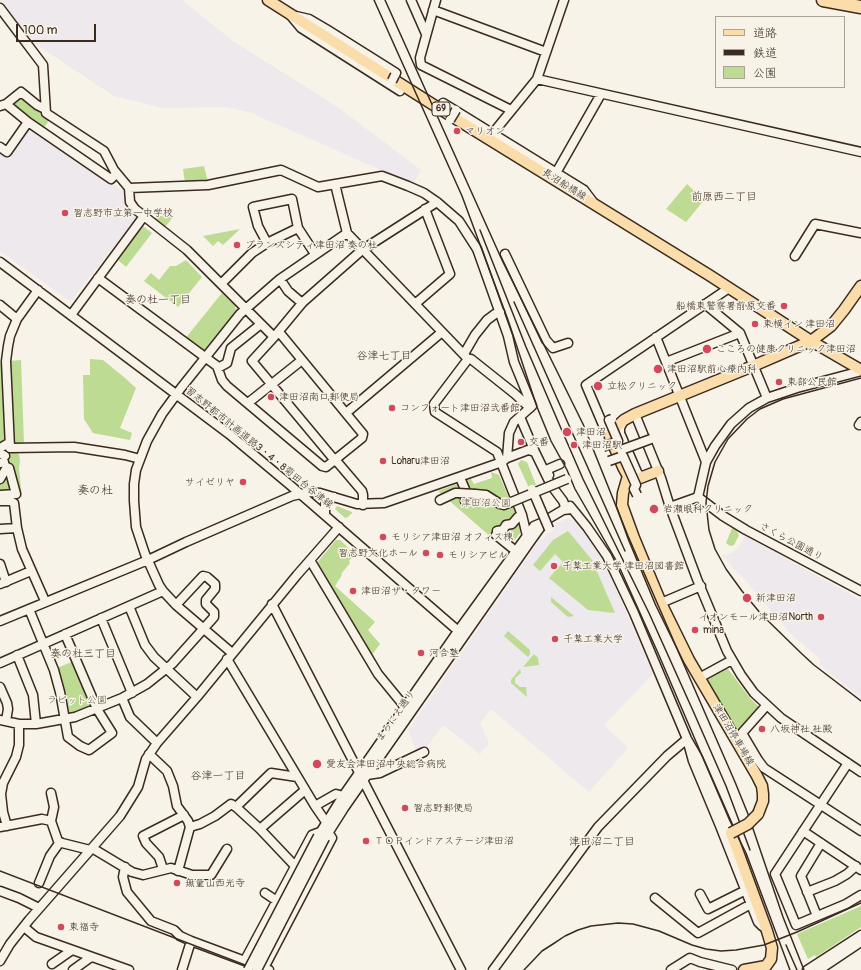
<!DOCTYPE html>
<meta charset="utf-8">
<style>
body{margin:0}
#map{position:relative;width:861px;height:970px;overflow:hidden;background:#f7f3e8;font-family:Pangolin,"Klee One",sans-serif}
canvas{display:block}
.legend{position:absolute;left:715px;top:16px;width:130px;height:72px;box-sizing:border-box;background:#f7f3e8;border:1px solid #aca397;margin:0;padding:5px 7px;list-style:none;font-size:12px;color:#3b2a1e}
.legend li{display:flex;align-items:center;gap:8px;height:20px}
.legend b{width:20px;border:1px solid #aca397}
.scale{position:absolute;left:16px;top:24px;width:80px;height:18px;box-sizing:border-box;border:2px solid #3b2a1e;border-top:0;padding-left:5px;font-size:12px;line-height:14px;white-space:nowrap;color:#3b2a1e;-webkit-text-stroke:3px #f7f3e8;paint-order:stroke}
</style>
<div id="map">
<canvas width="861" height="970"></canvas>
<ul class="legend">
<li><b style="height:5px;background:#faddab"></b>道路</li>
<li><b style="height:5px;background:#3b2a1e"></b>鉄道</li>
<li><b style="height:11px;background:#bddb93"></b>公園</li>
</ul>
<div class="scale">100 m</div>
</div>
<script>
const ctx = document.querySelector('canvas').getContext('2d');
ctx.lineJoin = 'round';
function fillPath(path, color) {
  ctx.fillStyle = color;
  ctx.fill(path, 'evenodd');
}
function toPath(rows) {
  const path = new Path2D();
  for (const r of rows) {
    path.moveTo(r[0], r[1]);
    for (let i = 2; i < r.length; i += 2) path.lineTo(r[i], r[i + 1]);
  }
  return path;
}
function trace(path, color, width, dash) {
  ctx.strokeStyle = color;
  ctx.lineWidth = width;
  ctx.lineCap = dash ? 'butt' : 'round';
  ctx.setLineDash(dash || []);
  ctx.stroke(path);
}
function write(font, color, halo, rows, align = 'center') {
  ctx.font = font + ' Pangolin,"Klee One",sans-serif';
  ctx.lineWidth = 3;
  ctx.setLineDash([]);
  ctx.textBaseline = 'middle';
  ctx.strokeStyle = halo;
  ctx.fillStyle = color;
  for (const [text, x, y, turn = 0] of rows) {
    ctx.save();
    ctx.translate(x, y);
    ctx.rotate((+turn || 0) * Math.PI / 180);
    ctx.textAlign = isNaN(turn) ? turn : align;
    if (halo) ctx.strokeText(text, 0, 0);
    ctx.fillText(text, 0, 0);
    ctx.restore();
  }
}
fillPath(toPath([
 [0,0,182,0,233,41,339,108,421,170,413,184,249,112,226,107,163,108,114,96,34,43],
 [32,129,123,191,126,208,136,218,72,300,68,300,0,251,0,152,9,158,27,130],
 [568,518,576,522,602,556,653,674,604,725,628,748,589,792,491,709,480,723,489,743,480,754,443,725,426,748,417,752,408,730,540,539,542,540,548,533,555,528,554,525],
 [745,536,861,600,861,698,820,665,820,659,794,637,752,589,744,578,736,571,722,555,731,553,738,548]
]), '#ede9ed');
fillPath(toPath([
 [21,96,41,114,50,119,43,129,10,105],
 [204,166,208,182,185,183,183,169],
 [687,184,704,200,686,222,666,209],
 [155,216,168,216,173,217,165,227,156,220],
 [143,226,152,233,126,267,118,260],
 [240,229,223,245,218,241,213,246,203,236],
 [186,260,202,277,178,307,144,281,151,273,159,280,170,266,176,266],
 [222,293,235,306,236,311,204,350,199,351,184,340],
 [90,359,103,360,125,378,136,388,120,428,132,433,130,440,93,433,84,419,83,375,90,375],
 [21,360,24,444,12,444,10,361],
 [0,363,3,363,9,451,17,451,19,455,20,460,19,469,22,497,0,498],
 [521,460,527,462,536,485,529,488,518,464],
 [491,472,499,475,521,526,520,533,507,551,438,491,471,479,474,484,492,478],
 [337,506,352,512,352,513,348,517,345,518,335,509],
 [732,528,736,529,739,535,734,545,730,546,726,543],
 [568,531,592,560,615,613,588,610,549,578,563,562,555,554,540,571,533,565,553,540],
 [336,540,340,540,355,554,349,561,350,563,341,574,342,575,335,586,375,622,368,630,380,644,371,656,316,564],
 [551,597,574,616,568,617,551,602],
 [508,631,530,650,530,654,528,657,504,636],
 [534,654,538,658,539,665,523,667],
 [74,661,93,705,90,709,71,717,67,714,57,668],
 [520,669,521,673,515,678,515,683,520,687,526,687,527,697,511,683,511,680],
 [726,669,728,669,750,698,761,709,739,732,707,682,708,679],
 [861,906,861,927,816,957,815,955,808,959,797,934]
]), '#bddb93');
const minor = toPath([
 [411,0,426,34],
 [436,0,420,58,421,65,511,110],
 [0,8,43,65,46,113,104,151,114,170,129,188,130,202,135,209,187,250,274,337],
 [433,10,546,52],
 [291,16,301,28,400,91],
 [296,16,309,19,326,29,396,73,395,75],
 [537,79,861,152],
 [443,103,584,190,593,202],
 [6,104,28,122,111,179,114,176],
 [0,106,6,104,21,92,37,105,45,109],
 [493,133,537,79,564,0],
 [0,147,7,152,28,122],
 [556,173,601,94],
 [335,184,347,233,468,359,471,359,515,394,530,408],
 [129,188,208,185,281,170,318,187,382,176,408,186,424,193,437,202,459,221,477,249,508,336,514,362,532,406,514,422,509,433,507,458],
 [267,243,258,226,253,207,292,199,298,228,315,254],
 [505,254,546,340,553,348,568,343],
 [795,256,815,224,861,233],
 [0,262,229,434,290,485,464,636],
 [98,278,217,366,222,380,227,386,322,466,326,467,362,438,363,434,279,332],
 [280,279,288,291,302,303],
 [221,284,252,253,267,243,298,228],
 [38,290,17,319,10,336,8,346,6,361,10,448,74,447,125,455,140,459],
 [415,304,450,274,425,209],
 [705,304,740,333,767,398],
 [0,305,17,319],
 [71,315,144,216],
 [656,337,706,462],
 [464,354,475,335,487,320,495,314,500,312],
 [468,359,434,404,435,412,497,452,522,515,527,536],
 [666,362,740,333],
 [218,368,227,363,231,348,261,324],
 [248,403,302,360],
 [346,413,442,332],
 [635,414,661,478,670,507,697,579,727,651,741,675,754,693,781,718,861,772],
 [520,417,535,452],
 [624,420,620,428,620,433,637,472,638,474,644,477],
 [859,425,861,422],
 [611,432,603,425,586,385,729,288],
 [0,448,7,444],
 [0,453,5,456],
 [0,463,4,462],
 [549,475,546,470,560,464],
 [0,479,7,467],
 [461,480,467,494,465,501],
 [475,494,486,495,500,504,504,505,509,503],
 [0,495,16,494,9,468],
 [698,497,706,462,715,446,731,424,749,408,767,398,797,388,861,371],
 [440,500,455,493,458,493],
 [0,501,10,501,14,503,17,528,22,549,45,601],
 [363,505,363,495,362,491,339,464,332,457,252,361,274,337,303,302,362,250,437,202],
 [570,506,587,527,607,556,634,613,687,739,698,758,731,833],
 [670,507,698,497,723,516,746,530,861,591],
 [325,515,325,505,328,501,334,497],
 [0,529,17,528],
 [497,531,503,530,506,525,512,524,518,517],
 [496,535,512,548],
 [310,560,378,674,405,707],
 [0,564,6,582],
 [0,584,31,571],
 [661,603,701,586],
 [272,604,461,970],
 [129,606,145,645,154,657,197,697],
 [29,609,54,670,60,692,68,737,80,746,89,750,112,733,97,709,65,634],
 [101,618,132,693],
 [0,621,148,560,186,542,292,496,310,492,320,493,357,504,384,503,502,462,507,458,528,450,535,452,551,485,563,501,565,506,563,510],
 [232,653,176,605,163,591,159,585,145,554,136,527,134,501,134,484,136,470,147,441,162,414,181,388,240,314,280,279,347,233],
 [17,655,33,695,36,724],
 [227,659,315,806],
 [0,663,163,591],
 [699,678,732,660],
 [0,687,7,703,8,709,6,721],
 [122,698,130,717,157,743],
 [766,706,742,733,758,760,764,768,861,831],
 [0,720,19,724,36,724,75,717,122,698,147,684,172,664,214,617,214,612,206,604,206,600,215,589,215,584,207,577,203,576,176,605],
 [149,754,167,771,173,786,177,806,188,821,190,827,178,871],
 [848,763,775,874,796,925,846,904,861,895],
 [367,775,380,773,424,752],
 [51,793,54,807,51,821,58,841,62,843,90,850],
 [236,807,271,773,297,777],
 [326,822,315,806,336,794,343,796],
 [7,826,3,812,1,794,3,783,16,757,19,745,19,724],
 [0,827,42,819,51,821],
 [190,827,200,824,215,816,231,804,236,807,260,829,295,866],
 [260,829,305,790],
 [803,831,861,870],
 [318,836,343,796,458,631,534,526,541,523,563,510,572,509],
 [325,838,344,808,532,539,540,528,541,523],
 [92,848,132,872,143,875,171,868,192,875,211,875,227,849],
 [125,867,123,877,127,892,151,921,174,930,180,936,191,941,269,970],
 [163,869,159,857,146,843,143,836,184,815],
 [39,883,50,856,60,842],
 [0,891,19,898,39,908],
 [807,892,835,881,847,874,856,866],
 [265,893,277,901],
 [700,894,708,909,746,890],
 [655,898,698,933,751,904],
 [817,916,801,876,821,843],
 [24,927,36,937,129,970],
 [245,960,312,835,320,832],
 [0,961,10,944,29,920,120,816,138,787,146,759,157,743,197,697,297,575,339,527],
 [52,964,72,950],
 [264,968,332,838,328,832],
 [73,970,91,957],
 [182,970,191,941],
 [493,970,598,827,667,756,687,739,693,761,720,826,758,922,762,926],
 [671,970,690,958,700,962,732,970],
 [807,970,861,935],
 [819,970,861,942]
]);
const major = toPath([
 [268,0,440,109,709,275,811,341,861,370],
 [658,471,640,478,632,478,628,476,623,467,610,437,612,431,624,420,635,414,753,366,811,341,831,326,844,310,861,286],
 [628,476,623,493,622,505,634,538,661,603,689,660,757,776,762,786,763,794,763,801,758,814],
 [731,833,767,931,772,948,771,959,766,966,744,970]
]);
const highway = toPath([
 [823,0,861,7]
]);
trace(minor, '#3b2a1e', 11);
trace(major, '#3b2a1e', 13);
trace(highway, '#3b2a1e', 15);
trace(minor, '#f7f3e8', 8);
trace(major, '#faddab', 10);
trace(highway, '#faddab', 12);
trace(toPath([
 [374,0,462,196,508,320,537,407,551,441,567,470,575,489,617,562,658,653,730,821,746,853,790,970],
 [385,0,502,260,583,424,628,536,735,782,748,814,783,917,804,970],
 [480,230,526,347,563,433,583,479,649,613,694,713,726,786,750,850],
 [514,302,625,551],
 [861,378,783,399,760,409,747,419,728,439,715,462,708,486,706,503,709,530,715,549,726,569,742,591,761,614,802,654,814,665,861,701],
 [0,871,258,970],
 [786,945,797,970],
 [524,970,542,951,553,944,565,936,578,930,591,926,618,923,633,924,659,931,692,945,706,949,721,951,736,950,764,945,797,932,861,903]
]), '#3b2a1e', 1.5);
const minorBridge = toPath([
 [392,81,395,75],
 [450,120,456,110],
 [603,447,618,441,609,420,612,419],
 [621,450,651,439],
 [609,461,623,456,636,485,634,489,637,495],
 [532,489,549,529],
 [458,493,475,494],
 [509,503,567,479],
 [248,970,318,836],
 [257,970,325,838]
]);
const majorBridge = toPath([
 [731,833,748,824,758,814]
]);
trace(minorBridge, '#3b2a1e', 11, []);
trace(majorBridge, '#3b2a1e', 13, []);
trace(minorBridge, '#f7f3e8', 8);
trace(majorBridge, '#faddab', 10);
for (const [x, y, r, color] of [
 [457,131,4,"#d1495b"],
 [65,213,4,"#d1495b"],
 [237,245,4,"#d1495b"],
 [784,306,4,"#d1495b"],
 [755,324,4,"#d1495b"],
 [707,349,5,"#d1495b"],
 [658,369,5,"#d1495b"],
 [779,382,4,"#d1495b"],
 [598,386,5,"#d1495b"],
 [271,397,4,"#d1495b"],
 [392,408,4,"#d1495b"],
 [567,432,5,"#d1495b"],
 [521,442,4,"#d1495b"],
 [574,445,4,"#d1495b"],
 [383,461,4,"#d1495b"],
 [243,482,4,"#d1495b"],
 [654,509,5,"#d1495b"],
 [383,537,4,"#d1495b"],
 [426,553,4,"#d1495b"],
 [440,555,4,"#d1495b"],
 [554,566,4,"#d1495b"],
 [353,591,4,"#d1495b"],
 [747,598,5,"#d1495b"],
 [821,617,4,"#d1495b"],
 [695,630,4,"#d1495b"],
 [555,639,4,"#d1495b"],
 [421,653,4,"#d1495b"],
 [762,729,4,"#d1495b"],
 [317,764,5,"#d1495b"],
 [405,808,4,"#d1495b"],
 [366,841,4,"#d1495b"],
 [177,883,4,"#d1495b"],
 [61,927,4,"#d1495b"]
]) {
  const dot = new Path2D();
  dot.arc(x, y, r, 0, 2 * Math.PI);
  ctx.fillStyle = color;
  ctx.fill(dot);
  trace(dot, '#f7f3e8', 1.5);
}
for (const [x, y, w] of [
 [441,109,18]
]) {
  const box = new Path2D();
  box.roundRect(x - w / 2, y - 7, w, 14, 3);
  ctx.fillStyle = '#f7f3e8';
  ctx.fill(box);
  trace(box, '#3b2a1e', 1);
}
write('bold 9px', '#3b2a1e', null, [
 ["69",441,109]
]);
write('10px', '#3b2a1e', '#f7f3e8', [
 ["マリオン",465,131],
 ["習志野市立第一中学校",73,213],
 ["ブランズシティ津田沼 奏の杜",245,245],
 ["船橋東警察署前原交番",776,306,"right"],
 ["東横イン 津田沼",763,324],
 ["こころの健康クリニック津田沼",716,349],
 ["津田沼駅前心療内科",667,369],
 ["東部公民館",787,382],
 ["立松クリニック",607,386],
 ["津田沼南口郵便局",279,397],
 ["コンフォート津田沼弐番館",400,408],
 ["津田沼",576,432],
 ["交番",529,442],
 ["津田沼駅",582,445],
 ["Loharu津田沼",391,461],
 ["サイゼリヤ",235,482,"right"],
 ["岩瀬眼科クリニック",663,509],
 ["モリシア津田沼 オフィス棟",391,537],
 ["習志野文化ホール",418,553,"right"],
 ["モリシアビル",448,555],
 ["千葉工業大学 津田沼図書館",562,566],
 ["津田沼ザ・タワー",361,591],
 ["新津田沼",756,598],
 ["イオンモール津田沼North",813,617,"right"],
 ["mina",703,630],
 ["千葉工業大学",563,639],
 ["河合塾",429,653],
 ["八坂神社 社殿",770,729],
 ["愛友会津田沼中央総合病院",326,764],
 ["習志野郵便局",413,808],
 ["ＴＯＰインドアステージ津田沼",374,841],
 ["無量山西光寺",185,883],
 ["東福寺",69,927]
], 'left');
write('10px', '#3b2a1e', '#f7f3e8', [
 ["長沼船橋線",564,185,32],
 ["習志野都市計画道路3・4・8菊田台谷津線",259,448,39],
 ["さくら公園通り",791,542,28],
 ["まろにえ通り",396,716,-55],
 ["津田沼停車場線",733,735,59]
]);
write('10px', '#5c563b', '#f7f3e8', [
 ["津田沼公園",486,503],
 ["ラビット公園",77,700]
]);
write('11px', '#3b2a1e', '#f7f3e8', [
 ["前原西二丁目",724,197],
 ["奏の杜一丁目",158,300],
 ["谷津七丁目",384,356],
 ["奏の杜三丁目",83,654],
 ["谷津一丁目",218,776],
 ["津田沼二丁目",602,842]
]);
write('12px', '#3b2a1e', '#f7f3e8', [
 ["奏の杜",95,491]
]);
</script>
